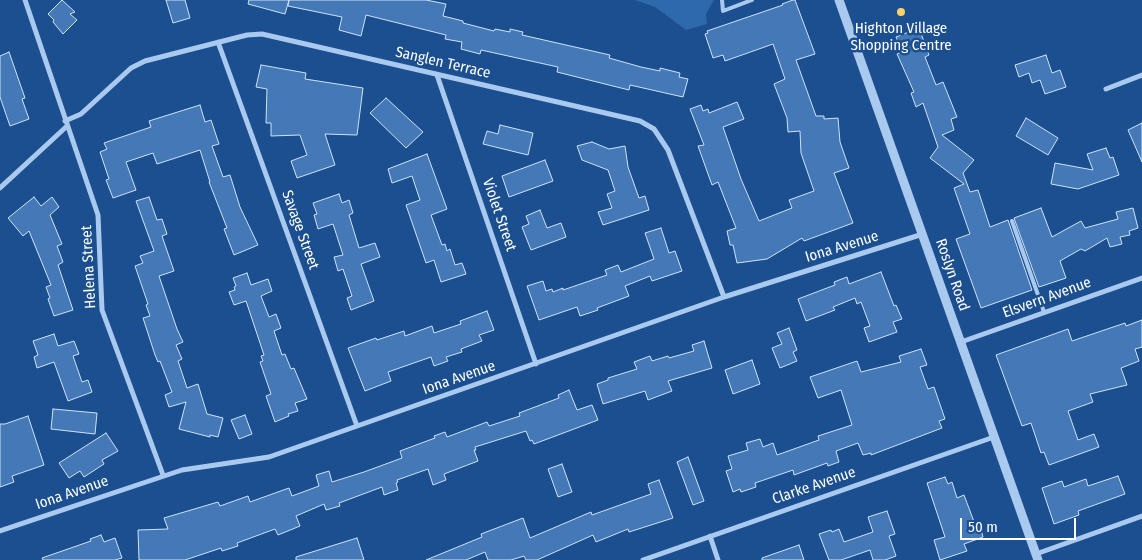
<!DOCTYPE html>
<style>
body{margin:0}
#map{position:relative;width:1142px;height:560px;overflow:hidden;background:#1b4f8f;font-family:"Fira Sans Condensed",sans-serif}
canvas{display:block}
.scale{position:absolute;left:960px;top:518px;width:116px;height:22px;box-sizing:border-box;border:2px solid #fff;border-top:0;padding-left:6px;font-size:15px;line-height:18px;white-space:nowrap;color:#fff;-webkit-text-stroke:4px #1b4f8f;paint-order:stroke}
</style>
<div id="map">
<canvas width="1142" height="560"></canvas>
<div class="scale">50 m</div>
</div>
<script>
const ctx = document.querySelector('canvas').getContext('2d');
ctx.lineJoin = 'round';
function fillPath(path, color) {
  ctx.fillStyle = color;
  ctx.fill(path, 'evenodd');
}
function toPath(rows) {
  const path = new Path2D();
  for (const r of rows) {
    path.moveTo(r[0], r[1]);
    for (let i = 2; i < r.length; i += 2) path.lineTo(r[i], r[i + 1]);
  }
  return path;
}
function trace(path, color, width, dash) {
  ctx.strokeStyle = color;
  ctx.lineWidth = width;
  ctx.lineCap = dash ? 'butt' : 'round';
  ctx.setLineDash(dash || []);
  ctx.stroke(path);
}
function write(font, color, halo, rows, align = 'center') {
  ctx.font = font + ' "Fira Sans Condensed",sans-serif';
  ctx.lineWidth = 5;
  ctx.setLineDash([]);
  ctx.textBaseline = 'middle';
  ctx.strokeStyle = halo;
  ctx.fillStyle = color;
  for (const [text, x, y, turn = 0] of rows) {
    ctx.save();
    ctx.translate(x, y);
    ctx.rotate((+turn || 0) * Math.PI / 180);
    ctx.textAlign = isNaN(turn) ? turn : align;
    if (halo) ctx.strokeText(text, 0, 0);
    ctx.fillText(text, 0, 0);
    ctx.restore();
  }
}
fillPath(toPath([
 [635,0,714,0,706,14,707,24,686,30,655,7]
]), '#2e69ad');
const building = toPath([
 [62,0,75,12,70,14,77,20,63,34,53,22,54,20,48,14,62,0],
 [166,0,185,0,190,18,173,23,166,0],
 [249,0,289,0,285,14,248,4,249,0],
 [289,0,426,0,446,4,443,16,463,21,463,23,494,31,495,29,510,32,510,29,523,32,522,35,610,55,609,58,641,67,660,71,660,68,680,73,679,77,688,79,683,97,630,85,629,90,557,72,558,67,481,50,480,54,461,49,462,42,445,39,446,35,366,15,361,36,339,30,342,17,288,6,289,0],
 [793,0,795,0,815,54,796,60,816,116,824,116,824,119,838,118,840,142,849,168,834,173,853,223,804,241,802,238,767,259,737,263,733,245,730,245,727,231,736,228,718,182,712,185,698,146,704,145,690,109,701,105,703,111,708,109,709,113,737,102,744,119,723,127,741,179,759,221,792,208,789,200,814,191,801,153,800,131,788,132,787,118,774,84,785,79,773,44,725,61,723,55,713,58,705,34,708,33,707,31,783,5,782,4,793,0],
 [919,28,929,55,925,57,936,85,943,82,957,117,951,119,954,130,942,135,974,160,963,173,970,192,978,190,990,227,1008,220,1032,290,981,308,956,239,970,234,954,188,964,184,930,158,938,147,923,103,916,107,911,93,914,92,897,54,902,52,896,37,919,28],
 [9,52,25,98,22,99,29,119,10,126,0,97,0,56,9,52],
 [1046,55,1052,73,1060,70,1066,87,1045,94,1040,80,1032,83,1029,73,1019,77,1015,65,1046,55],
 [261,65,306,73,305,79,363,88,357,135,325,134,335,165,297,178,291,161,307,155,300,135,271,136,271,123,266,123,267,89,256,87,261,65],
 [386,98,423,132,406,148,370,113,386,98],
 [200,105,205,122,211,120,219,144,212,146,223,177,230,175,240,207,258,245,234,255,224,229,227,228,209,182,210,182,200,150,157,164,153,153,126,162,136,190,113,198,106,180,109,179,100,152,107,149,104,143,151,127,149,121,200,105],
 [1026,118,1058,138,1048,155,1016,136,1026,118],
 [1142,123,1142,162,1128,130,1142,123],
 [500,125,533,133,528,155,483,144,487,131,498,134,500,125],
 [592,142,609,149,625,146,628,167,639,198,645,196,649,210,603,225,598,212,612,208,607,194,615,191,608,170,582,160,577,146,592,142],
 [1106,148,1110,158,1113,157,1119,175,1078,189,1051,184,1055,163,1093,170,1087,154,1106,148],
 [427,154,447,209,431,215,442,245,445,244,447,251,450,249,455,265,462,263,466,274,441,282,434,260,426,263,406,205,420,200,412,176,392,183,388,169,427,154],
 [545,160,553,181,509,197,502,176,545,160],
 [339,194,342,203,349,200,353,213,349,215,359,248,375,243,380,257,361,264,374,301,351,310,347,298,352,296,343,269,338,271,334,257,343,255,333,224,318,229,314,215,317,214,313,203,339,194],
 [34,197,41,206,52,197,59,207,50,215,62,244,57,246,63,262,58,265,73,310,54,316,48,299,50,298,46,287,51,285,29,231,23,236,8,218,34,197],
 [149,197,157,220,162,219,167,234,162,236,174,271,159,276,177,329,183,342,176,345,182,359,178,361,187,388,198,384,207,414,223,418,218,437,210,435,210,437,179,429,186,402,169,407,165,395,172,392,160,361,158,362,155,355,143,318,150,316,146,305,148,304,135,266,143,263,140,256,154,251,136,201,149,197],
 [1041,208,1052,237,1081,221,1085,228,1118,219,1116,212,1133,208,1138,228,1129,231,1130,235,1120,237,1122,244,1110,247,1107,238,1085,251,1081,249,1060,261,1066,278,1039,287,1014,218,1041,208],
 [540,210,547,228,561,223,566,237,531,250,522,227,529,224,526,216,540,210],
 [661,228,669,253,675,251,682,271,652,281,650,276,625,286,629,296,597,308,598,310,580,316,577,307,539,320,527,286,543,281,546,291,552,289,553,292,563,288,563,290,607,275,605,270,618,265,621,272,654,259,645,233,661,228],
 [881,272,894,306,896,305,902,319,893,322,897,332,869,342,864,328,870,326,861,302,857,304,855,298,833,307,835,310,806,321,798,299,835,285,834,282,847,277,849,284,881,272],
 [247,273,251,285,268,279,272,291,261,296,269,317,276,314,281,328,274,331,282,355,285,354,291,369,294,368,307,399,295,403,298,411,288,414,289,416,275,422,266,396,271,394,260,362,263,361,261,356,264,355,246,301,234,305,229,292,235,290,234,287,236,286,233,278,247,273],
 [487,311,494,330,479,335,482,341,461,349,462,352,446,357,448,361,434,366,431,357,388,372,391,381,365,391,348,348,376,338,377,340,404,331,405,336,432,326,434,333,461,324,460,321,487,311],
 [1142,320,1142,347,1135,349,1139,361,1121,368,1127,385,1090,394,1093,402,1068,411,1078,440,1094,434,1099,447,1049,465,1044,452,1041,453,1031,423,1022,426,996,355,1068,329,1072,341,1125,323,1126,326,1142,320],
 [789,328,797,350,793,352,797,361,780,368,772,348,782,344,777,333,789,328],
 [54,334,58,346,74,341,79,354,73,356,82,382,88,380,92,392,68,401,54,362,37,368,34,357,38,355,33,341,54,334],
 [704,341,712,368,668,381,672,391,648,400,645,391,603,404,597,384,608,380,608,378,637,369,634,362,650,356,652,361,668,356,669,358,694,351,692,345,704,341],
 [921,349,927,365,920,367,928,389,934,387,945,419,939,421,942,428,871,455,871,453,863,455,858,443,836,451,839,462,828,466,827,463,794,475,793,470,755,483,756,487,741,492,740,489,733,492,726,471,732,469,728,456,748,450,746,443,760,439,763,447,773,443,777,455,819,440,818,436,852,425,841,390,818,398,810,377,857,361,861,372,901,362,899,356,921,349],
 [752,360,760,384,733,394,725,370,752,360],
 [569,390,577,410,592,405,598,420,534,444,532,440,530,441,526,431,475,447,476,450,474,450,478,461,444,474,446,480,433,485,428,469,397,480,398,482,396,483,398,490,384,495,382,487,339,503,340,506,326,510,324,504,296,516,300,526,278,535,275,529,237,543,238,546,222,551,221,548,185,560,139,560,138,530,168,529,164,518,218,502,220,506,248,496,250,502,289,488,292,496,319,486,316,475,329,471,332,482,364,472,402,458,400,451,435,438,434,436,445,432,447,437,487,422,489,426,520,416,519,413,559,398,558,395,569,390],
 [53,409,97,413,95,434,51,429,53,409],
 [245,415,252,434,239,439,231,420,245,415],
 [28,416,44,465,12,476,14,482,0,487,0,424,5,424,28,416],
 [106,433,118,451,102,460,104,464,84,477,80,471,69,478,59,463,106,433],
 [688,457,704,501,693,505,677,462,688,457],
 [562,464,572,492,558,497,548,469,562,464],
 [1118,476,1125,494,1078,511,1079,515,1054,524,1042,488,1062,481,1064,487,1086,479,1088,486,1118,476],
 [945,477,948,484,952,482,957,498,964,495,976,527,980,526,983,537,964,544,967,551,940,560,934,540,945,537,927,483,945,477],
 [659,480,673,518,629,532,628,529,596,542,593,535,537,560,526,560,524,556,511,560,488,560,485,552,466,560,426,560,482,537,481,534,523,518,530,538,591,512,592,515,651,494,648,484,659,480],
 [887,511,895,534,889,536,896,556,885,560,873,560,870,550,841,560,829,560,819,534,831,530,832,532,839,529,844,542,873,532,868,517,887,511],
 [101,535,104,542,115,538,122,558,115,560,43,560,42,558,91,541,90,539,101,535],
 [357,538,364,560,296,560,296,557,357,538],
 [799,545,804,560,762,560,762,558,799,545]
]);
fillPath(building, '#4478b7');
trace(building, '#cfe3fa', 1);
trace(toPath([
 [722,0,723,11,752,0],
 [1012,221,1044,312]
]), '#a9c9ee', 4);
trace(toPath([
 [25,0,98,215,102,310,163,475],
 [218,42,357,426],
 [437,75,536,364],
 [1106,89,1142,75],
 [65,121,81,114,131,68,145,61,247,35,262,34,640,121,654,129,668,150,724,297],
 [0,188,66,127],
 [961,342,1142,278],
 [0,531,182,470,269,457,724,297,923,234],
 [710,536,718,560],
 [1036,554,1142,516],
 [643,560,994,437]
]), '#a9c9ee', 5);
trace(toPath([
 [839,0,1038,560]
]), '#a9c9ee', 9);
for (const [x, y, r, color] of [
 [901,12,5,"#ffd166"]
]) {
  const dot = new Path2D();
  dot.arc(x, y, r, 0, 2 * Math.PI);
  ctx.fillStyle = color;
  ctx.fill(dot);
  trace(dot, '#1b4f8f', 2);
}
write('15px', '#fff', '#1b4f8f', [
 ["Highton Village",901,29],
 ["Shopping Centre",901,46]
]);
write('15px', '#fff', '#1b4f8f', [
 ["Sanglen Terrace",443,63,13],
 ["Violet Street",499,215,71],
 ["Savage Street",300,230,70],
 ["Iona Avenue",842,247,-17],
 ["Helena Street",89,267,-93],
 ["Roslyn Road",952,275,71],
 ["Elsvern Avenue",1047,298,-20],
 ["Iona Avenue",459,378,-19],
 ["Clarke Avenue",814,486,-19],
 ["Iona Avenue",72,493,-19]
]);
</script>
